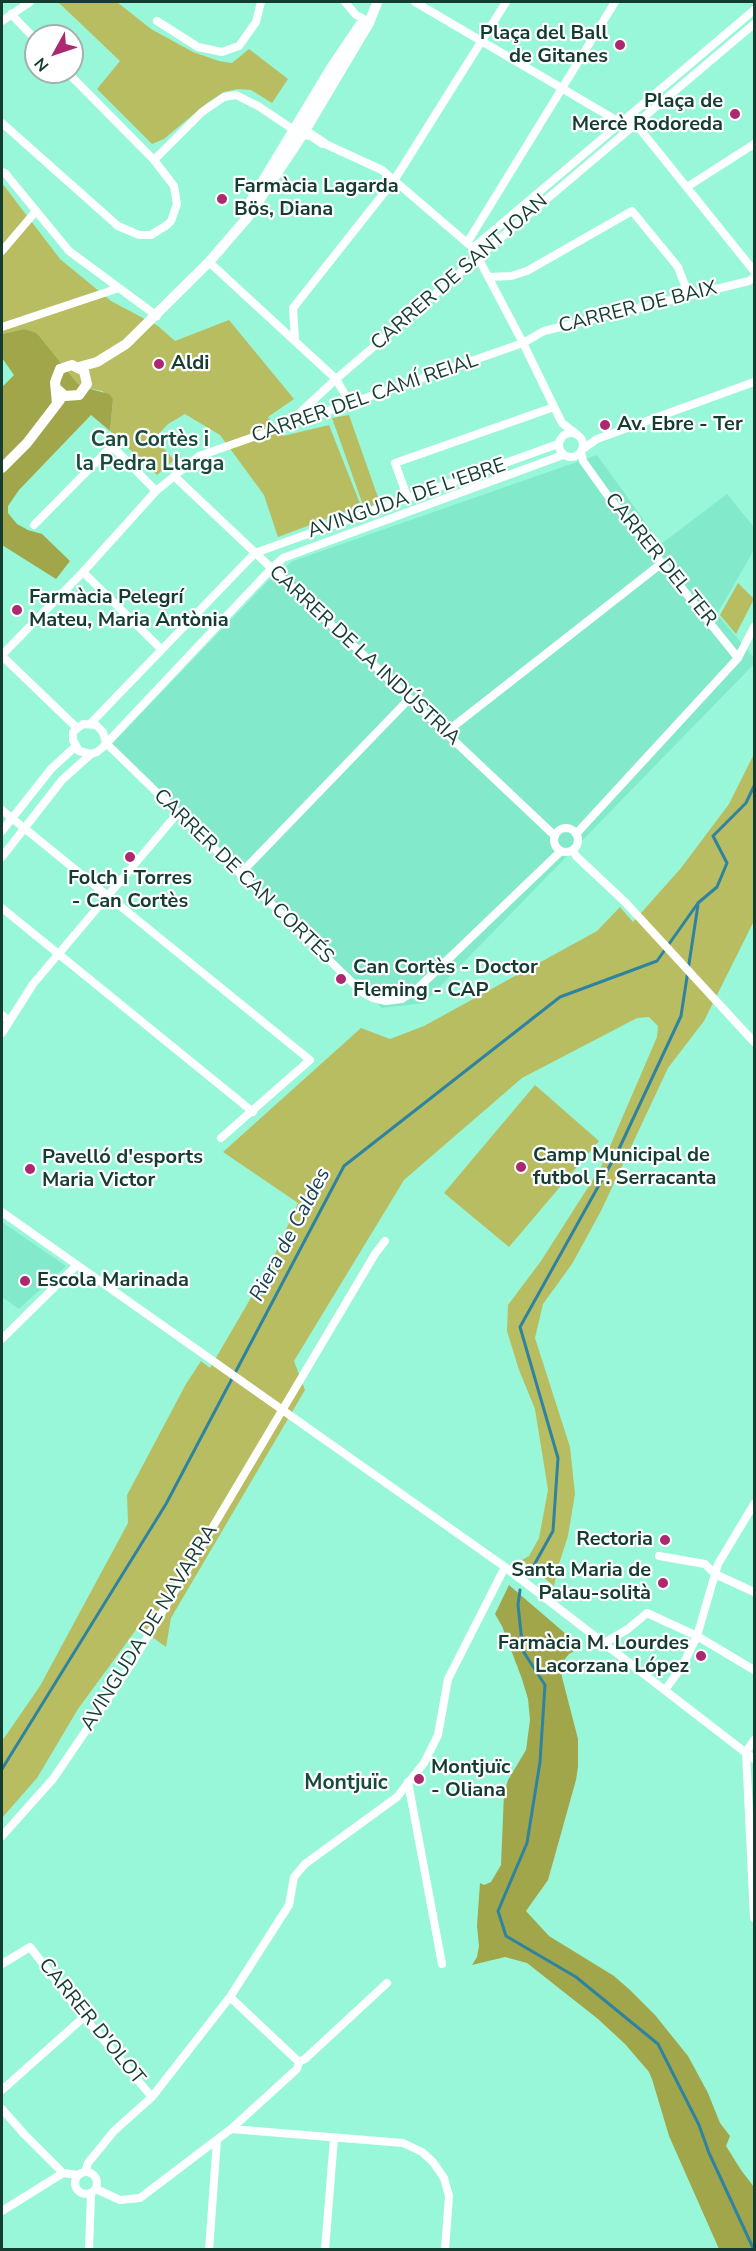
<!DOCTYPE html>
<meta charset="utf-8">
<style>
body{margin:0}
#map{position:relative;width:756px;height:2251px;overflow:hidden;background:#99f7d9;font-family:"Nunito Sans",sans-serif}
canvas{display:block}
.frame{position:absolute;inset:0;border:3px solid #143c31;pointer-events:none}
.north{position:absolute;left:24px;top:24px;width:60px;height:60px;box-sizing:border-box;background:#fff;border:2px solid #a1b1ad;border-radius:50%;rotate:230deg;font-size:16px;font-weight:700;line-height:24px;text-align:center;color:#143c31}
.north::after{content:'';display:block;margin:auto;width:21px;height:27px;background:#ac2871;clip-path:polygon(50% 0,100% 100%,50% 72%,0 100%)}
</style>
<div id="map">
<canvas width="756" height="2251"></canvas>
<div class="frame"></div>
<div class="north">N</div>
</div>
<script>
const ctx = document.querySelector('canvas').getContext('2d');
ctx.lineJoin = 'round';
function fillPath(path, color) {
  ctx.fillStyle = color;
  ctx.fill(path, 'evenodd');
}
function toPath(rows) {
  const path = new Path2D();
  for (const r of rows) {
    if (r.length === 3) {
      path.moveTo(r[0] + r[2], r[1]);
      path.arc(r[0], r[1], r[2], 0, 2 * Math.PI);
      continue;
    }
    path.moveTo(r[0], r[1]);
    for (let i = 2; i < r.length; i += 2) path.lineTo(r[i], r[i + 1]);
  }
  return path;
}
function trace(path, color, width, dash) {
  ctx.strokeStyle = color;
  ctx.lineWidth = width;
  ctx.lineCap = dash ? 'butt' : 'round';
  ctx.setLineDash(dash || []);
  ctx.stroke(path);
}
function write(font, color, halo, rows, align = 'center') {
  ctx.font = font + ' "Nunito Sans",sans-serif';
  ctx.lineWidth = 4.5;
  ctx.setLineDash([]);
  ctx.textBaseline = 'middle';
  ctx.strokeStyle = halo;
  ctx.fillStyle = color;
  for (const [text, x, y, turn = 0] of rows) {
    ctx.save();
    ctx.translate(x, y);
    ctx.rotate((+turn || 0) * Math.PI / 180);
    ctx.textAlign = isNaN(turn) ? turn : align;
    if (halo) ctx.strokeText(text, 0, 0);
    ctx.fillText(text, 0, 0);
    ctx.restore();
  }
}
fillPath(toPath([
 [597,455,661,544,727,494,754,527,754,550,717,614,754,658,754,664,424,1003,382,1008,112,744,270,579,293,561],
 [2,1222,66,1266,19,1309,2,1297]
]), '#82e9ca');
fillPath(toPath([
 [58,2,117,2,151,29,193,52,219,61,232,63,249,49,288,79,272,103,251,90,238,89,224,92,207,103,164,139,152,144,97,89,120,61],
 [2,183,60,259,111,301,158,326,175,341,229,320,294,399,268,417,283,436,329,425,361,506,278,537,264,495,220,435,185,414,168,424,155,438,174,460,157,475,110,431,113,399,102,391,83,387,77,383,41,338,24,329,2,334],
 [349,415,380,503,364,508,332,418],
 [738,583,754,599,736,634,720,615],
 [754,754,754,921,704,1021,668,1068,601,1211,572,1264,543,1304,535,1338,570,1447,575,1494,568,1536,558,1567,554,1586,522,1560,529,1556,539,1538,548,1490,535,1409,519,1370,507,1331,508,1305,541,1261,601,1167,657,1037,658,1026,649,1017,637,1018,522,1078,404,1180,294,1361,305,1390,171,1618,166,1647,138,1627,78,1709,37,1778,2,1818,2,1741,40,1686,128,1523,127,1495,186,1384,201,1361,210,1368,270,1265,298,1203,223,1152,361,1028,390,1039,424,1026,597,931,620,907,633,922,681,868,729,804],
 [535,1085,599,1141,509,1247,444,1193]
]), '#b8bd62');
fillPath(toPath([
 [24,329,36,333,41,338,77,383,83,387,109,394,113,399,110,431,91,415,19,490,8,506,8,513,17,524,28,530,42,534,70,561,56,579,2,545,2,387,14,375,2,358,2,334],
 [509,1585,581,1647,569,1654,561,1664,562,1677,578,1739,578,1767,576,1780,548,1880,526,1911,549,1936,614,1976,630,1990,655,2015,688,2056,708,2093,720,2123,730,2136,726,2146,741,2170,754,2187,754,2249,719,2249,669,2136,652,2079,649,2072,625,2044,598,2019,527,1963,505,1957,472,1965,477,1957,479,1946,477,1926,480,1883,484,1885,491,1882,501,1865,504,1793,508,1780,526,1750,530,1720,528,1699,522,1679,502,1626,495,1614]
]), '#a2a64a');
trace(toPath([
 [534,1565,553,1531,558,1458,520,1327,618,1151,681,1016,698,905],
 [520,1590,518,1605,523,1651,545,1685,540,1762,527,1843,498,1911,506,1936,576,1977,658,2044,699,2125,709,2153,754,2250],
 [2,1769,166,1504,344,1166,560,997,657,961,698,903,717,887,727,863,713,836,746,803,754,786]
]), '#2d83a0', 3);
trace(toPath([
 [345,2,356,15,364,19],
 [415,2,621,123,635,123,754,271],
 [11,14,36,40],
 [2,21,30,2],
 [157,21,198,47,222,52,239,46,256,22,261,2],
 [67,72,154,160,202,112,224,97,236,95,258,106,294,130],
 [2,123,118,226,139,235,151,235,167,225,171,221,177,204,174,186,154,160],
 [323,143,382,170,473,248,523,343,562,423,575,433],
 [2,172,5,173,69,251,157,316],
 [687,187,754,144],
 [467,243,615,2],
 [473,248,754,10],
 [2,251,36,211],
 [209,262,336,379,350,403],
 [489,277,511,276,527,271,632,211,678,267,689,296],
 [2,327,119,288],
 [295,339,293,308,395,179,506,2],
 [289,423,336,379,483,253,754,24],
 [571,445,12],
 [583,449,597,439,754,382],
 [581,452,583,461,608,496,738,658],
 [174,476,555,836],
 [408,499,395,463,554,407],
 [34,525,106,452,111,449,115,449,156,491],
 [83,572,161,649],
 [2,655,83,572,156,491,199,456,523,343,544,331,749,281,754,277],
 [2,656,77,728],
 [90,724,255,553,558,444],
 [445,733,662,563],
 [106,743,103,732,96,725,83,724,73,732,73,740,79,751,91,754,97,752,102,748,271,569,283,558,563,455],
 [106,743,362,992,373,998,386,1001,402,999,416,990,561,851],
 [2,810,310,1060,221,1138],
 [566,840,12],
 [2,831,51,769,76,746],
 [576,834,738,658,754,627],
 [573,850,576,856,626,903,754,1042],
 [2,857,62,780,91,754],
 [240,874,409,699],
 [2,908,253,1112],
 [2,1015,9,1021],
 [2,1033,33,984,177,814],
 [2,1212,505,1567,754,1759],
 [2,1339,77,1265],
 [659,1556,705,1564,715,1574,754,1592],
 [604,1643,628,1629,647,1613,697,1636,754,1670],
 [665,1690,683,1665,697,1636,718,1564,754,1504],
 [746,1752,754,1918],
 [746,1752,754,1740],
 [408,1782,442,1964],
 [2,1836,53,1779,132,1663,375,1254,385,1241],
 [2,1964,30,1947,84,2017,152,2097],
 [230,1997,299,2062,297,2069,231,2129],
 [299,2062,305,2059,387,1983],
 [2,2090,84,2017],
 [2,2109,24,2134,63,2173],
 [86,2183,11],
 [85,2172,88,2163,114,2131,152,2097,230,1997,289,1905,294,1877,305,1864,397,1797,424,1763,438,1735,448,1679,505,1567],
 [96,2189,120,2200,140,2198,231,2129,403,2143,422,2152,433,2162,444,2178,449,2196,445,2250],
 [2,2211,63,2173,78,2175],
 [89,2250,91,2194],
 [209,2250,217,2140],
 [325,2250,334,2138]
]), '#fff', 8);
trace(toPath([
 [300,136,303,134,311,135,323,143],
 [246,209,331,68,360,25],
 [79,367,97,362,126,344,209,262,248,217,303,134,369,23,377,3],
 [57,404,55,382,60,369,72,365,84,371,87,384,79,395,65,396,57,389],
 [2,468,27,443,60,400]
]), '#fff', 10);
for (const [x, y, r, color] of [
 [620,45,6,"#ac2871"],
 [735,114,6,"#ac2871"],
 [222,199,6,"#ac2871"],
 [159,364,6,"#ac2871"],
 [605,425,6,"#ac2871"],
 [17,610,6,"#ac2871"],
 [130,857,6,"#ac2871"],
 [341,979,6,"#ac2871"],
 [521,1167,6,"#ac2871"],
 [30,1169,6,"#ac2871"],
 [25,1281,6,"#ac2871"],
 [665,1540,6,"#ac2871"],
 [663,1583,6,"#ac2871"],
 [701,1656,6,"#ac2871"],
 [419,1779,6,"#ac2871"]
]) {
  const dot = new Path2D();
  dot.arc(x, y, r, 0, 2 * Math.PI);
  ctx.fillStyle = color;
  ctx.fill(dot);
  trace(dot, '#fff', 2);
}
write('bold 20px', '#143c31', '#fff', [
 ["Plaça del Ball",608,34,"right"],
 ["de Gitanes",608,57,"right"],
 ["Plaça de",723,102,"right"],
 ["Mercè Rodoreda",723,125,"right"],
 ["Farmàcia Lagarda",234,187],
 ["Bös, Diana",234,210],
 ["Aldi",171,364],
 ["Av. Ebre - Ter",617,425],
 ["Farmàcia Pelegrí",29,598],
 ["Mateu, Maria Antònia",29,621],
 ["Folch i Torres",130,879,"center"],
 ["- Can Cortès",130,902,"center"],
 ["Can Cortès - Doctor",353,968],
 ["Fleming - CAP",353,991],
 ["Camp Municipal de",533,1156],
 ["futbol F. Serracanta",533,1179],
 ["Pavelló d'esports",42,1158],
 ["Maria Victor",42,1181],
 ["Escola Marinada",37,1281],
 ["Rectoria",653,1540,"right"],
 ["Santa Maria de",651,1571,"right"],
 ["Palau-solità",651,1594,"right"],
 ["Farmàcia M. Lourdes",689,1644,"right"],
 ["Lacorzana López",689,1667,"right"],
 ["Montjuïc",431,1768],
 ["- Oliana",431,1791]
], 'left');
write('20px', '#143c31', '#fff', [
 ["CARRER DE SANT JOAN",460,273,-41],
 ["CARRER DE BAIX",638,308,-14],
 ["CARRER DEL CAMÍ REIAL",365,399,-19],
 ["AVINGUDA DE L'EBRE",407,499,-19],
 ["CARRER DEL TER",660,560,51],
 ["CARRER DE LA INDÚSTRIA",364,656,43],
 ["CARRER DE CAN CORTÉS",243,877,44],
 ["AVINGUDA DE NAVARRA",150,1628,-58],
 ["CARRER D'OLOT",91,2022,51]
]);
write('bold 21px', '#184b3d', '#fff', [
 ["Can Cortès i",150,441],
 ["la Pedra Llarga",150,465],
 ["Montjuïc",346,1784]
]);
write('italic 21px', '#164256', '#fff', [
 ["Riera de Caldes",291,1235,-62]
]);
</script>
